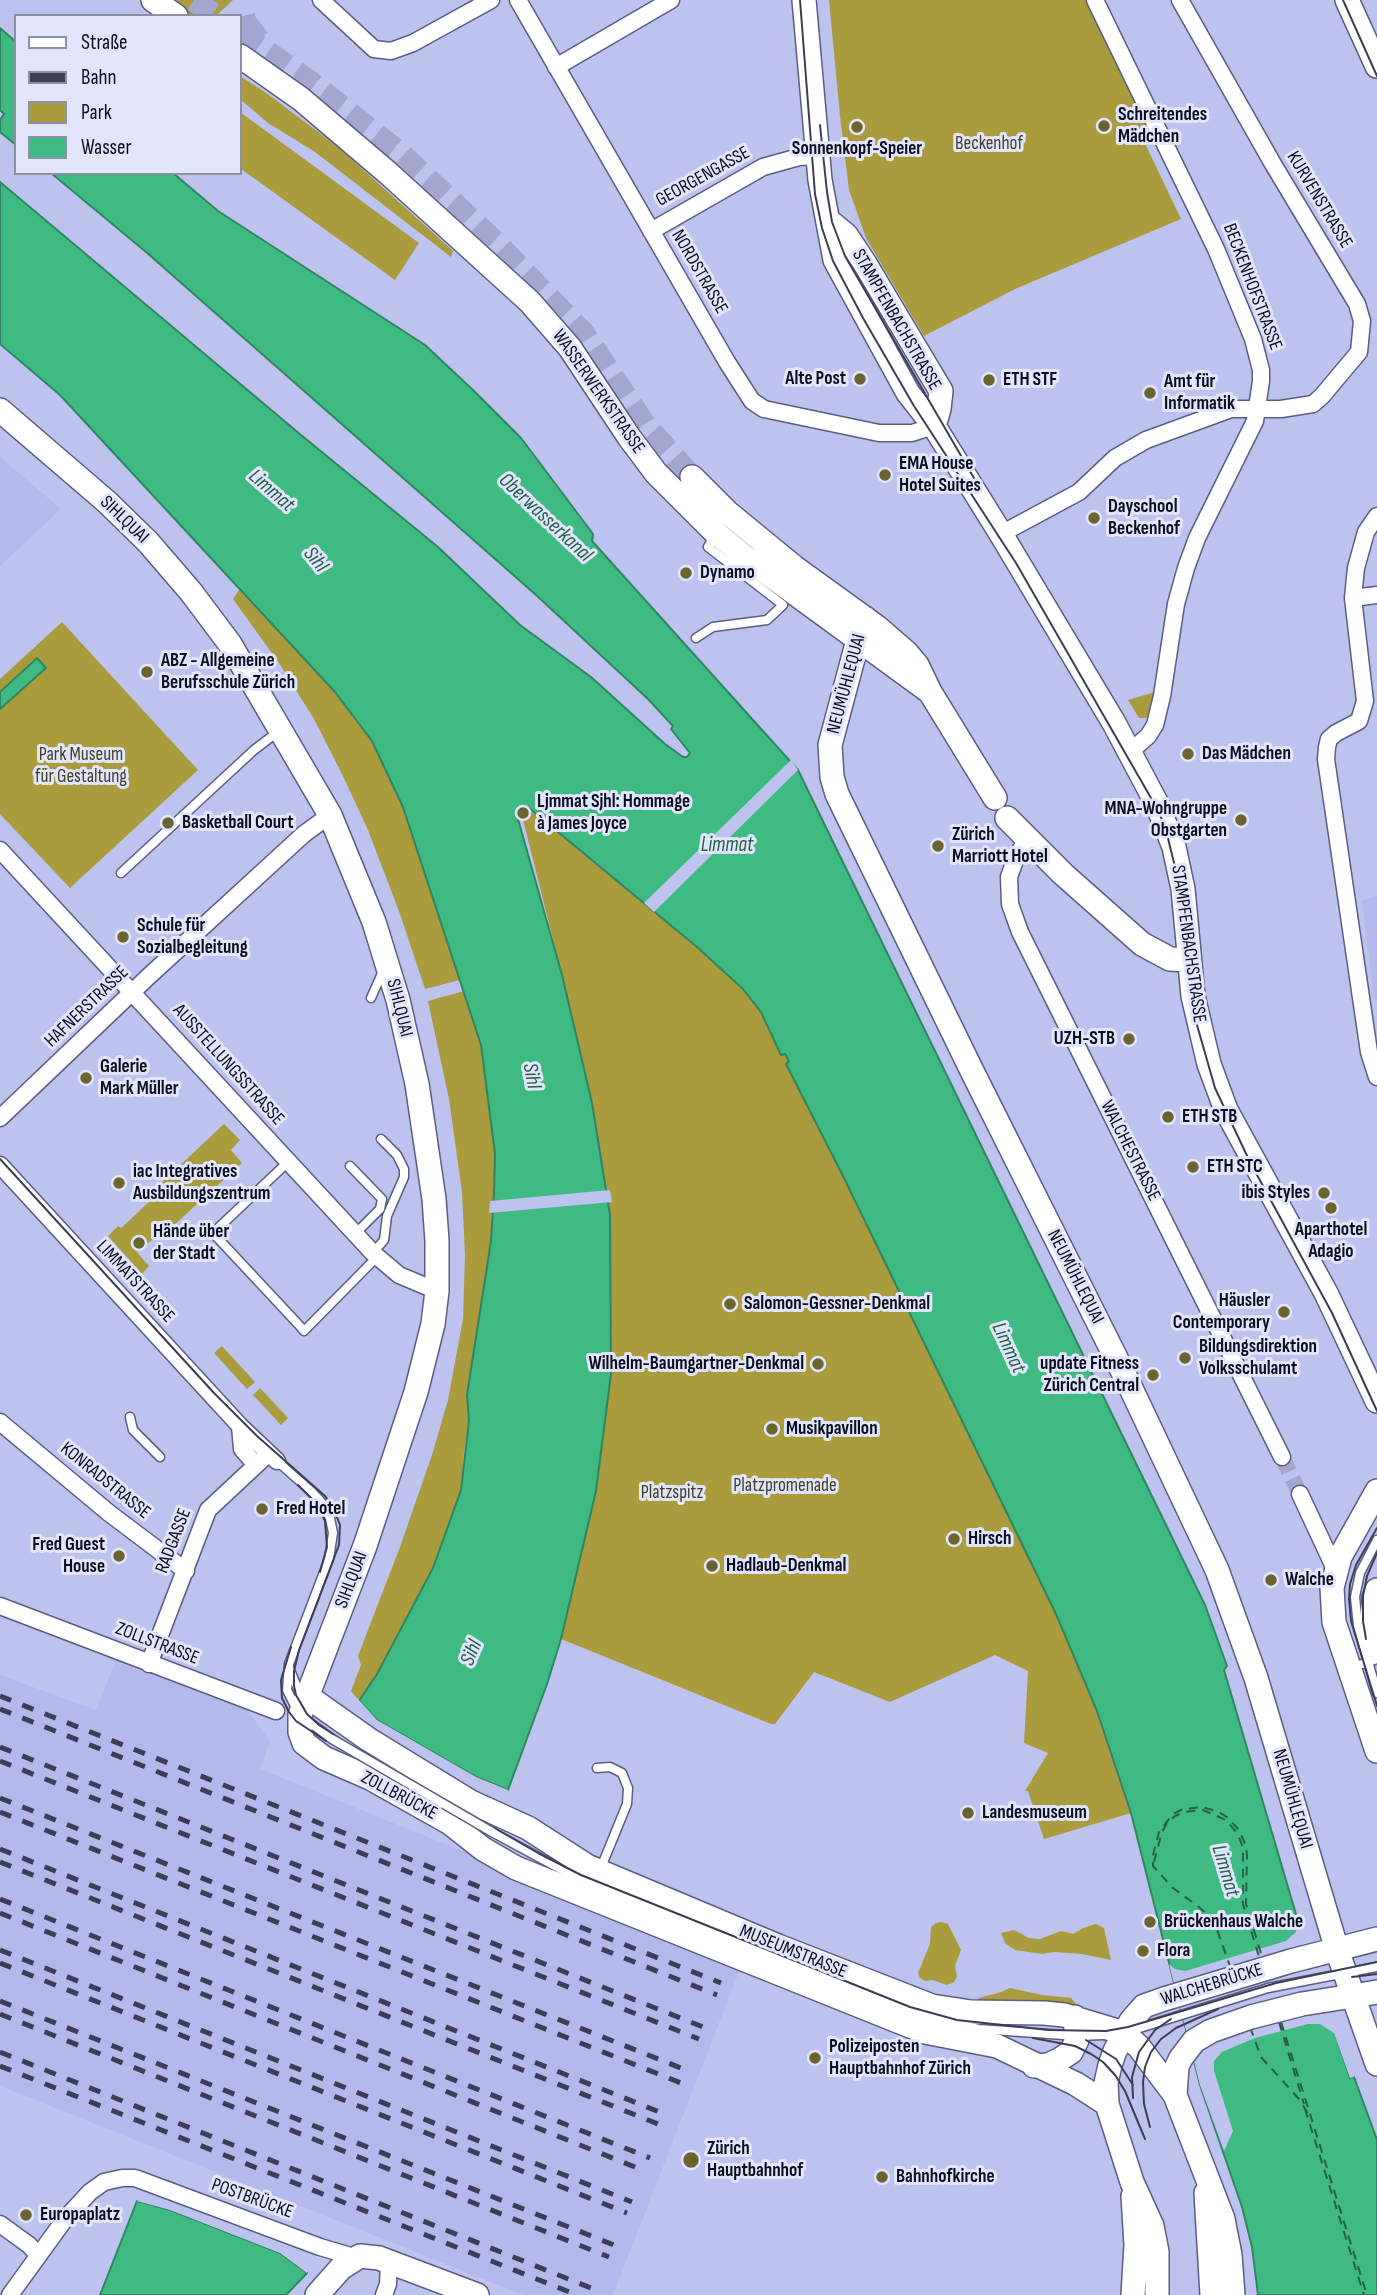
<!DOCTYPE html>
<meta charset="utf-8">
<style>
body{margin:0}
#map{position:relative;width:1377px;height:2295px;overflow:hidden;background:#bec2ee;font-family:"Sofia Sans Condensed",sans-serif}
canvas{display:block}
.legend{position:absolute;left:14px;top:14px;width:228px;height:161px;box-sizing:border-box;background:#e2e5fb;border:2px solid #8d8fa2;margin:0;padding:9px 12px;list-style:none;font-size:21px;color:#0d0e1d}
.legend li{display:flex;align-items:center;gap:14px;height:35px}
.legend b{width:35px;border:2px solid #8d8fa2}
</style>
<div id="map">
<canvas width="1377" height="2295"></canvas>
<ul class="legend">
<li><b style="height:9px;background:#fff"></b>Straße</li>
<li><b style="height:9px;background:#3d3e55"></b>Bahn</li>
<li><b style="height:19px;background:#aa9b3d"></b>Park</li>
<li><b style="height:19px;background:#3fba83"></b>Wasser</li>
</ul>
</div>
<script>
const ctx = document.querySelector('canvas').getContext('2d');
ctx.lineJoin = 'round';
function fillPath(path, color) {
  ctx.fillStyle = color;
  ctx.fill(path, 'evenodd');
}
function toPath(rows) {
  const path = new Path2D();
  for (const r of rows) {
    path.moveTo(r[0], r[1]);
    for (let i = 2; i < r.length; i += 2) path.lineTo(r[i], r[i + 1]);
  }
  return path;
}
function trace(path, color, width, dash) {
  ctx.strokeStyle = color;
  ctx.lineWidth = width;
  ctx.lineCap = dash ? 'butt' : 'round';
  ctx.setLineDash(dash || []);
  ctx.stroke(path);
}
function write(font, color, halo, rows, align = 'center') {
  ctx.font = font + ' "Sofia Sans Condensed",sans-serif';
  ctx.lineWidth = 6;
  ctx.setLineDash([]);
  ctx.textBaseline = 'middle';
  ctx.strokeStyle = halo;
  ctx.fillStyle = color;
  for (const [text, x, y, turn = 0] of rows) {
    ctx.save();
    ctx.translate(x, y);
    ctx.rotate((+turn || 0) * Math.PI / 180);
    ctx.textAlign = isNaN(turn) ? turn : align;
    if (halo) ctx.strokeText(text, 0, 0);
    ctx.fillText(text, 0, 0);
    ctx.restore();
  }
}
fillPath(toPath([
 [0,457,61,509,0,566],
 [1377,895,1377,1002,1374,998,1362,901],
 [116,1660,247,1710,270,1741,260,1769,742,1964,613,2295,523,2295,0,2086,0,1675,96,1710]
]), '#b4b9ec');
fillPath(toPath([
 [167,0,233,0,216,16,175,16],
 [829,0,1087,0,1146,124,1141,127,1141,135,1181,219,1015,289,924,336,866,238,849,190,840,116],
 [240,76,265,92,337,146,453,251,451,257,315,152,268,123,240,99],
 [240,112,419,243,395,280,240,168],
 [239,590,335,692,372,741,403,807,460,980,425,989,400,914,368,830,343,776,314,719,279,663,233,599],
 [62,622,198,770,70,888,0,814,0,679],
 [1155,692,1151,713,1146,718,1139,718,1128,700],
 [526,809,538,816,697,947,743,989,761,1012,781,1055,785,1053,789,1062,786,1064,843,1176,1056,1614,1097,1711,1131,1813,1044,1839,1028,1791,1025,1791,1048,1753,1024,1743,1028,1671,995,1655,890,1702,814,1672,775,1724,771,1724,561,1639,596,1491,611,1374,592,1103,562,975,522,816,523,810],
 [464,991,481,1045,495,1154,491,1241,467,1395,469,1421,464,1452,461,1490,433,1568,377,1674,359,1701,351,1691,361,1665,358,1656,400,1547,432,1455,448,1400,463,1319,465,1255,462,1192,449,1099,428,1001],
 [224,1124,240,1140,231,1150,242,1163,172,1227,136,1251,149,1266,142,1274,108,1236,118,1226,121,1228,161,1191,158,1186],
 [222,1346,255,1382,247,1389,214,1353],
 [260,1388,288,1418,281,1425,253,1395],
 [941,1922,948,1924,961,1950,955,1966,957,1977,953,1983,946,1985,933,1980,925,1981,920,1978,918,1973,930,1944,931,1927,936,1923],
 [1096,1924,1104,1928,1111,1960,1082,1954,1054,1952,1042,1954,1015,1950,1005,1943,1001,1933,1014,1930,1029,1938,1040,1939,1061,1931,1073,1934,1083,1928],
 [1010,1988,1042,1995,1071,1998,1078,2006,1066,2004,975,2004,979,1998,1001,1992]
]), '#aa9b3d');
const water = toPath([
 [0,28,16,42,16,145,0,132,0,120,4,114,0,110,0,28],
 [51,173,173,173,218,211,425,345,474,391,521,438,593,534,592,541,798,770,1205,1605,1227,1666,1224,1670,1298,1921,1350,2078,1354,2077,1377,2140,1377,2295,1258,2295,1252,2247,1242,2207,1200,2085,1131,1813,1097,1711,1056,1614,843,1176,786,1064,789,1061,785,1054,781,1055,761,1012,743,989,697,947,529,808,520,808,517,813,518,819,562,975,592,1103,610,1215,611,1374,596,1491,561,1639,547,1684,508,1790,476,1777,377,1720,359,1701,377,1674,433,1568,461,1490,469,1421,467,1395,491,1241,494,1192,495,1154,481,1045,403,807,372,741,335,692,60,395,0,344,0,182,301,435,438,547,520,625,591,677,665,744,683,757,687,757,690,753,671,729,673,726,648,699,535,594,146,252,51,173],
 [37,658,46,668,0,709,0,692,37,658],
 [137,2201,170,2210,280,2253,307,2273,286,2295,100,2295,137,2201]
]);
fillPath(water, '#3fba83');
trace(water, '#308664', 2);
fillPath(toPath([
 [791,760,798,770,654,912,644,903],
 [610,1190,612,1202,489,1213,490,1201],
 [357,1698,377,1720,476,1777,508,1790,507,1794,474,1780,375,1723,357,1703],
 [1299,1912,1354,2077,1350,2078,1334,2033,1320,2024,1308,2024,1255,2038,1222,2052,1214,2061,1214,2071,1233,2131,1224,2151,1200,2085,1169,1964,1175,1969,1185,1971,1286,1941,1296,1932,1298,1924,1297,1913],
 [139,2198,171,2206,281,2250,308,2270,307,2273,280,2253,170,2210,137,2201]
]), '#bec2ee');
trace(toPath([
 [1154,1862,1162,1832,1167,1823,1175,1816,1184,1812,1203,1810,1226,1820,1237,1833,1243,1847,1243,1904,1260,1960],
 [1231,1969,1214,1921,1199,1907,1173,1888,1153,1866,1153,1855,1159,1832,1173,1814,1183,1809,1202,1807,1219,1812,1227,1817,1239,1830,1246,1846,1247,1855,1246,1904,1263,1960],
 [1279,2022,1304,2104],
 [1281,2022,1367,2295],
 [1250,2027,1261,2057,1299,2099,1309,2115],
 [1305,2109,1364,2295]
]), '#246245', 2, [9, 7]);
trace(toPath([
 [1282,1457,1300,1494]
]), '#a3a7cf', 16, [16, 8]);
trace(toPath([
 [194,0,216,16],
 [240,33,310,82,402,155,496,243,584,334,645,425,692,477]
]), '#a3a7cf', 23, [23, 11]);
trace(toPath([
 [240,17,242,24,260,47]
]), '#a3a7cf', 30, [30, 15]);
const lane = toPath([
 [696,638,713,627,767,620,783,605,708,547,714,536],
 [121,873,254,750,279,731],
 [371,998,383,971],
 [288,1162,213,1233,298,1324,304,1331,377,1257],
 [350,1166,382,1199,380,1209,355,1234],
 [373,1253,384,1240,387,1216,404,1177,404,1169,397,1155,381,1139],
 [130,1417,133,1430,160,1457],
 [277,1461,312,1492,324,1505,330,1518,333,1533,329,1559,289,1664,287,1690,297,1710],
 [1377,1540,1360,1573,1355,1597,1358,1626,1377,1693],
 [1350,1668,1377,1659],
 [290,1670,297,1687,305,1694],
 [305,1719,332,1739],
 [597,1768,610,1767,622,1773,628,1788,627,1804,600,1870],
 [492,1832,579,1879,925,2018,979,2029,1077,2036,1103,2035],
 [1130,2031,1268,1988,1377,1967]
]);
const street = toPath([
 [321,0,374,49,391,51,413,43,491,0],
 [518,0,727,362,752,401,764,409,879,433,912,433,934,426],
 [1095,0,1216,249,1253,339,1261,370,1261,381,1255,421,1197,538,1186,568,1176,604,1162,696,1155,725,1148,736,1130,752],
 [556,67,671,0],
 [651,231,763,167,799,157,818,156],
 [1377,516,1366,532,1356,568,1353,598,1365,701,1359,721,1336,733,1329,739,1327,747,1326,759,1369,1052,1377,1077],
 [1001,534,1079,492,1115,458,1146,440,1231,409,1281,409,1313,404,1322,396,1359,352,1362,321,1357,304,1273,164,1180,0],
 [1353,598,1377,595],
 [1027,840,1017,855,1009,877,1010,904,1020,932,1282,1457],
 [0,850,373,1253,399,1275,437,1291],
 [0,1118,148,977,304,834,330,815],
 [0,1165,240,1426,277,1461],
 [0,1422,109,1513,186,1571],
 [240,1426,242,1449,256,1465],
 [1300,1494,1335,1569],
 [0,1606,276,1711],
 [149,1664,208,1510,268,1454],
 [0,2224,29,2245,38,2255],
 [10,2295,65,2219,90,2192,104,2182,122,2178,135,2178,320,2247,354,2257],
 [384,2295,388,2284,389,2262]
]);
const secondary = toPath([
 [153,0,176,16],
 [804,0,820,180,835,260,908,393,934,426,1001,534,1114,723,1157,804,1174,847,1183,889,1193,996,1209,1064,1226,1110,1326,1293,1377,1401],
 [1347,0,1377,66],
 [240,56,301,99,388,173,530,302,570,348,629,437,656,473,716,533,745,557,930,692],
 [829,221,846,235,864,262,941,391,939,409,934,426],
 [0,410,107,502,148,542,191,592,230,644,330,815,374,922,398,1000,417,1084,434,1199,437,1241,437,1291,433,1324,416,1392,365,1546,300,1715,300,1732,304,1743,324,1758,370,1778,450,1823,483,1849,516,1868,925,2032,997,2046,1076,2084,1107,2104],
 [692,477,727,512,794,567,877,627,907,653,917,665,930,692,995,798],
 [865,618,858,640,830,745,832,777,837,794,972,1071,1128,1382,1217,1570,1256,1678,1337,1950,1377,2064],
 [1007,818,1063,874,1142,944,1170,959,1189,960],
 [1377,1491,1340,1557,1332,1588,1334,1622,1377,1751],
 [1377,1590,1374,1598,1372,1617,1377,1647],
 [307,1696,368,1739,471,1802,528,1828,587,1866,778,1946,932,2006,971,2012,1044,2013,1064,2015,1124,2033,1139,2047,1175,2095,1223,2219,1230,2255,1233,2295],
 [1034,2066,1048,2065,1059,2060,1071,2052,1077,2040,1075,2017],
 [1175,2095,1177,2066,1181,2058,1194,2041,1211,2031,1251,2017,1302,2004,1377,1992],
 [1206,2193,1212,2295],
 [1133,2196,1136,2245,1133,2295],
 [317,2295,341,2268,360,2256,379,2258,477,2295],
 [1157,2295,1157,2252,1152,2226,1132,2182,1107,2104,1106,2083,1110,2065,1115,2051,1131,2021,1144,2006,1164,1999,1291,1961,1377,1939]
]);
trace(lane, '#5a5d84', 11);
trace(street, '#5a5d84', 19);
trace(secondary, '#5a5d84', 26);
trace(lane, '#fff', 8);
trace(street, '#fff', 16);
trace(secondary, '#fff', 23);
trace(toPath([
 [800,0,815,194,822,228,833,261,863,318,914,406,1016,563,1155,805,1165,826,1176,871,1195,1018,1215,1088,1250,1162,1332,1313,1377,1411],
 [1343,0,1377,76],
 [820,125,827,192,832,222,845,256,978,485],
 [0,1159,214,1393,257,1436,325,1496,333,1507,340,1525,339,1545,299,1650,294,1671,294,1686,296,1695,307,1714,319,1725,350,1745,538,1853,581,1875,910,2007,957,2020,1048,2030,1106,2031,1128,2027,1276,1983,1377,1962],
 [298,1485,316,1503,325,1521,327,1547,320,1572],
 [1377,1528,1356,1565,1350,1584,1349,1599,1351,1621,1377,1706],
 [1366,1639,1363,1621,1363,1596,1367,1576,1377,1553],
 [291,1647,281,1680,282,1698,289,1712,296,1721,326,1741],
 [1352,1977,1377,1974],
 [1033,2038,1075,2046,1091,2054,1103,2062,1115,2075,1125,2091,1145,2139],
 [1086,2040,1116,2059,1133,2085],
 [1133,2098,1132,2077,1139,2052,1155,2030,1171,2019],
 [1150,2127,1144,2104,1143,2082,1145,2067,1151,2052,1161,2039,1176,2028,1218,2009]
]), '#3d3e55', 2);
trace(toPath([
 [0,1696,721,1983],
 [0,1709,717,1995],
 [0,1747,703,2027],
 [0,1761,699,2039],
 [0,1798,686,2070],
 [0,1812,681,2083],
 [0,1849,667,2115],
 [0,1862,663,2126],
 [0,1899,650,2158],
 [0,1913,645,2171],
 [0,1950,632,2202],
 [0,1963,627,2213],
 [0,2001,614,2245],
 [0,2014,609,2257],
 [0,2052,596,2290],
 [0,2066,577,2295]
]), '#3d3e55', 5, [12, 12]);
const laneBridge = toPath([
 [332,1739,492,1832]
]);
trace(laneBridge, '#5a5d84', 11, []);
trace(laneBridge, '#fff', 8);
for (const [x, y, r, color] of [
 [1104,126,7,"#6c6430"],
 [857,127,7,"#6c6430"],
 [860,379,7,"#6c6430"],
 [989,380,7,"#6c6430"],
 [1150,393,7,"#6c6430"],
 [885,475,7,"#6c6430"],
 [1094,518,7,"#6c6430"],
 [686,573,7,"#6c6430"],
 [147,672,7,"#6c6430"],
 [1188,754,7,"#6c6430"],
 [523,813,7,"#6c6430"],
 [1241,820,7,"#6c6430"],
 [168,823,7,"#6c6430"],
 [938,846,7,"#6c6430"],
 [123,937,7,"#6c6430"],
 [1129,1039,7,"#6c6430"],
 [86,1078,7,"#6c6430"],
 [1168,1117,7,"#6c6430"],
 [1193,1167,7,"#6c6430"],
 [119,1183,7,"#6c6430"],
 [1324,1193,7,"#6c6430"],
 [1331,1208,7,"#6c6430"],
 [139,1243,7,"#6c6430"],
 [730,1304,7,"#6c6430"],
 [1284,1312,7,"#6c6430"],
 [1185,1358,7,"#6c6430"],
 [818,1364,7,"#6c6430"],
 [1153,1375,7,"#6c6430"],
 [772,1429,7,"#6c6430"],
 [262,1509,7,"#6c6430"],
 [954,1539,7,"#6c6430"],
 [119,1556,7,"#6c6430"],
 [712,1566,7,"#6c6430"],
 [1271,1580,7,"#6c6430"],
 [968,1813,7,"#6c6430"],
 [1150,1922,7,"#6c6430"],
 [1143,1951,7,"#6c6430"],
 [815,2058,7,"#6c6430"],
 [691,2160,9,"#6c6430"],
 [882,2177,7,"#6c6430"],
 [26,2215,7,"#6c6430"]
]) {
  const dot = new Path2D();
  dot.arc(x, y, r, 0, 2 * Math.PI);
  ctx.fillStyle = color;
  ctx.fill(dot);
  trace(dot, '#e2e5fb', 2.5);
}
write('bold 19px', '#0d0e1d', '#e2e5fb', [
 ["Schreitendes",1118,115],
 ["Mädchen",1118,137],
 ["Sonnenkopf-Speier",857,149,"center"],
 ["Alte Post",846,379,"right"],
 ["ETH STF",1003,380],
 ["Amt für",1164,382],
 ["Informatik",1164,404],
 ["EMA House",899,464],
 ["Hotel Suites",899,486],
 ["Dayschool",1108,507],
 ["Beckenhof",1108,529],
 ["Dynamo",700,573],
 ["ABZ - Allgemeine",161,661],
 ["Berufsschule Zürich",161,683],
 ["Das Mädchen",1202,754],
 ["Ljmmat Sjhl: Hommage",537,802],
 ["à James Joyce",537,824],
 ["MNA-Wohngruppe",1227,809,"right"],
 ["Obstgarten",1227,831,"right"],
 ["Basketball Court",182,823],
 ["Zürich",952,835],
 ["Marriott Hotel",952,857],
 ["Schule für",137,926],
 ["Sozialbegleitung",137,948],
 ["UZH-STB",1115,1039,"right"],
 ["Galerie",100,1067],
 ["Mark Müller",100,1089],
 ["ETH STB",1182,1117],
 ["ETH STC",1207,1167],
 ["iac Integratives",133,1172],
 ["Ausbildungszentrum",133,1194],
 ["ibis Styles",1310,1193,"right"],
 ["Aparthotel",1331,1230,"center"],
 ["Adagio",1331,1252,"center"],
 ["Hände über",153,1232],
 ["der Stadt",153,1254],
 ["Häusler",1270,1301,"right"],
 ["Contemporary",1270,1323,"right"],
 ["Salomon-Gessner-Denkmal",744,1304],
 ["Bildungsdirektion",1199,1347],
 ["Volksschulamt",1199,1369],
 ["Wilhelm-Baumgartner-Denkmal",804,1364,"right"],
 ["update Fitness",1139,1364,"right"],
 ["Zürich Central",1139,1386,"right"],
 ["Musikpavillon",786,1429],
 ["Fred Hotel",276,1509],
 ["Hirsch",968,1539],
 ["Fred Guest",105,1545,"right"],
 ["House",105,1567,"right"],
 ["Hadlaub-Denkmal",726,1566],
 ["Walche",1285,1580],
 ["Landesmuseum",982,1813],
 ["Brückenhaus Walche",1164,1922],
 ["Flora",1157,1951],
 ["Polizeiposten",829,2047],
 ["Hauptbahnhof Zürich",829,2069],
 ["Zürich",707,2149],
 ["Hauptbahnhof",707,2171],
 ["Bahnhofkirche",896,2177],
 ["Europaplatz",40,2215]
], 'left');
write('19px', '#423e25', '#e2e5fb', [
 ["Beckenhof",989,144],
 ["Park Museum",81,755],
 ["für Gestaltung",81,777],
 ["Platzpromenade",785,1486],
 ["Platzspitz",672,1493]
]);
write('19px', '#0d0e1d', '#e2e5fb', [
 ["GEORGENGASSE",703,177,-29],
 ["KURVENSTRASSE",1319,200,59],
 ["NORDSTRASSE",699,272,60],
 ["BECKENHOFSTRASSE",1252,287,69],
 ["STAMPFENBACHSTRASSE",896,320,60],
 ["WASSERWERKSTRASSE",598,392,55],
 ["SIHLQUAI",124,520,44],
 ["NEUMÜHLEQUAI",847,684,-75],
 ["STAMPFENBACHSTRASSE",1188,944,82],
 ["HAFNERSTRASSE",87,1007,-44],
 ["SIHLQUAI",399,1008,76],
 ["AUSSTELLUNGSSTRASSE",228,1065,48],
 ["WALCHESTRASSE",1130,1151,63],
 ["NEUMÜHLEQUAI",1075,1277,63],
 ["LIMMATSTRASSE",135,1282,47],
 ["KONRADSTRASSE",105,1481,39],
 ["RADGASSE",174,1541,-69],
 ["SIHLQUAI",352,1580,-69],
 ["ZOLLSTRASSE",157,1644,21],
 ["ZOLLBRÜCKE",399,1796,28],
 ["NEUMÜHLEQUAI",1292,1799,74],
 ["MUSEUMSTRASSE",793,1952,22],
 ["WALCHEBRÜCKE",1212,1985,-17],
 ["POSTBRÜCKE",252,2199,20]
]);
write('italic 21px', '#246245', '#e2e5fb', [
 ["Limmat",271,491,41],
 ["Oberwasserkanal",545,518,43],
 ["Sihl",315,560,51],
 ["Limmat",727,846],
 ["Sihl",531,1076,79],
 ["Limmat",1008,1348,65],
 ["Sihl",472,1653,-67],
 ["Limmat",1225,1871,73]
]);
</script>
